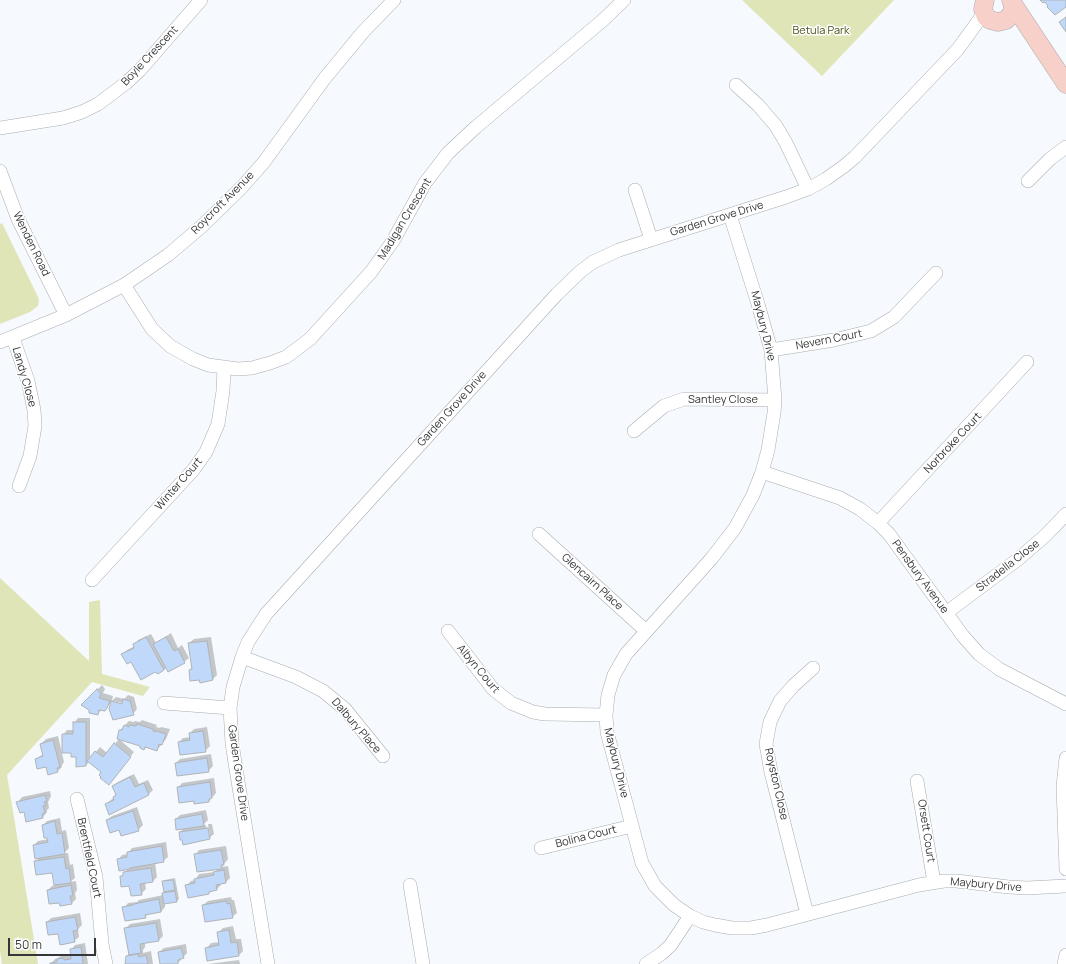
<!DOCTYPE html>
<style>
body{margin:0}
#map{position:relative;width:1066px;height:964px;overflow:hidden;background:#f6f9fd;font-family:Manrope,sans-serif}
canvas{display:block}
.scale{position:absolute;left:8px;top:938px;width:88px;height:18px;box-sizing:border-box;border:2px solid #353637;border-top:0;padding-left:5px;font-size:12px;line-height:14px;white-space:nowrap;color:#353637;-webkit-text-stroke:3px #fff;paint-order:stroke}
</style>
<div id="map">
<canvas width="1066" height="964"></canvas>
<div class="scale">50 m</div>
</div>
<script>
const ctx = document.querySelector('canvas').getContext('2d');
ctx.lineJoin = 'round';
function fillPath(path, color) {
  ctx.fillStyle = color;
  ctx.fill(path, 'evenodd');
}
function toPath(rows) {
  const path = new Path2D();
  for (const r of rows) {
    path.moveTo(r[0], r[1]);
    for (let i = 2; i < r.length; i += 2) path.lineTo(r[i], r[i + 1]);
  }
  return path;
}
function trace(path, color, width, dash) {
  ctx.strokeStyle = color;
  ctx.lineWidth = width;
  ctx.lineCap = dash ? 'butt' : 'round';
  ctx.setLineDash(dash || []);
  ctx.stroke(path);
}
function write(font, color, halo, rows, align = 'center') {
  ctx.font = font + ' Manrope,sans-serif';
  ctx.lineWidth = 3;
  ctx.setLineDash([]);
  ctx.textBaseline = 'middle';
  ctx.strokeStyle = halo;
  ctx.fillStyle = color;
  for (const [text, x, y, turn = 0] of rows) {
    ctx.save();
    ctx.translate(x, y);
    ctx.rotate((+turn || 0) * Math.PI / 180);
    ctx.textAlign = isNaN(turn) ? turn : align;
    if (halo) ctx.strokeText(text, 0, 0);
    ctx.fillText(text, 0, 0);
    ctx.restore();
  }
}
fillPath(toPath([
 [742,0,894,0,822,76],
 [2,223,39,299,38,306,30,312,0,324,0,224],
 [0,578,89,661,89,602,100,600,102,674,150,687,143,696,92,682,7,775,38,964,2,964,0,951]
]), '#dfe5b7');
fillPath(toPath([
 [171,633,178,648,182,645,189,658,184,662,167,667,164,670,132,661,123,654,127,650,135,646,134,645,138,640,151,634,156,643],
 [211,637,217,675,213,679,190,670,192,667,189,643,194,639],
 [102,685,105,689,103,693,113,696,112,701,116,697,124,699,128,695,134,697,137,709,133,714,111,702,104,710,102,709,98,714,82,705],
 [113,701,127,704,126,706,113,703],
 [78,718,90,718,90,759,100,747,107,753,119,739,134,752,109,784,102,772,90,762,86,765,77,766,77,756,63,735,67,730,74,730,74,723],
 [142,720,157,725,156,727,160,728,161,727,170,729,166,739,157,750,146,747,144,749,141,745,120,730,129,721,134,722,135,721,140,722],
 [207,727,210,746,205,751,179,742,183,738,191,737,190,733,194,729],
 [58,736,64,762,62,765,62,767,58,771,48,773,47,766,36,759,43,754,41,744,46,739],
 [211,754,213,766,208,771,176,763,180,759],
 [134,774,139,784,148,780,153,790,149,794,110,814,106,804,117,795,113,786,118,782],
 [214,778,216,793,209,801,195,800,178,788,182,783],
 [50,791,51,796,48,802,49,808,47,810,47,812,43,817,25,811,18,802,22,797],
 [137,807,143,825,138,830,120,829,107,820,112,816],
 [206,810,208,820,203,825,206,825,208,836,210,836,208,824,212,824,214,834,209,838,180,832,184,828,176,819,180,815],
 [60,818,62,831,66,830,69,848,63,854,68,853,70,865,73,864,75,878,70,882,76,881,77,890,75,893,76,899,72,903,60,902,48,890,52,886,55,885,53,872,35,862,40,857,34,845,38,841,49,839,43,825,47,821],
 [166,842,168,857,163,861,155,862,157,877,153,881,145,882,146,889,141,894,121,877,128,869,118,860,122,855,128,854,128,853,132,848],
 [226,846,228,859,222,867,228,866,230,878,226,882,221,883,221,885,216,890,211,890,209,893,187,885,191,881,195,880,199,874,215,872,218,869,195,855,199,850],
 [175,878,179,899,177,901,165,903,165,907,161,912,148,914,145,917,124,908,128,903,137,902,139,900,163,895,165,892,163,882,165,880],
 [231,897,232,900,234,900,237,913,232,917,203,905,208,901],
 [80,913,82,925,78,929,79,937,74,941,59,933,47,922,51,918],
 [160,919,163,936,159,940,145,943,145,947,143,950,143,953,151,951,153,964,126,964,127,956,129,954,125,929,130,924],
 [233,926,236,939,241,939,243,951,239,955,207,948,211,943,220,942,218,933,223,928],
 [85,943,88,964,51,964,55,959,58,958,62,955,68,954,68,956,72,956,71,950,75,945],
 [186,944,187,953,178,963,161,964,159,952,164,948],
 [239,960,240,964,208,964]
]), '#0003');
const building = toPath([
 [1040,0,1066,0,1066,7,1055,15,1047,7,1048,6,1045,2,1043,3,1040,0],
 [1066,17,1066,32,1059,22,1066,17],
 [146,637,164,670,158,674,155,672,141,680,131,662,127,664,121,654,134,648,133,644,146,637],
 [166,637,174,651,178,649,185,663,168,672,153,644,166,637],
 [207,641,213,680,200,683,199,680,190,681,189,670,192,669,188,643,207,641],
 [97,689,101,694,99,698,110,701,107,708,105,711,99,710,98,715,89,713,89,710,81,705,97,689],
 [123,699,130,701,134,715,113,720,109,709,111,701,122,704,123,699],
 [73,722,86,722,86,766,76,767,76,757,71,757,71,753,62,753,62,734,73,734,73,722],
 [137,724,153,729,153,731,155,732,156,731,166,734,162,745,159,744,157,751,145,747,144,750,140,748,140,746,117,739,119,730,122,730,124,725,129,727,130,725,136,726,137,724],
 [203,731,206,752,180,755,178,742,190,740,189,733,203,731],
 [53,740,60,767,57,768,58,772,48,775,46,767,37,769,35,759,43,756,40,744,53,740],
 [114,743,131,757,109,785,100,778,101,777,99,775,101,772,87,761,95,751,103,757,114,743],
 [207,758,209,772,177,776,175,763,207,758],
 [130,777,135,787,144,783,149,795,109,815,105,804,114,800,113,797,116,795,112,786,130,777],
 [210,782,212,798,209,799,209,802,194,804,194,801,179,803,177,787,210,782],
 [45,795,47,801,44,802,46,805,43,806,45,813,42,814,43,818,26,822,24,812,20,813,16,802,45,795],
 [133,811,139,831,121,836,119,830,110,833,106,820,133,811],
 [202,814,204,826,176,830,175,819,202,814],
 [55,821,57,834,62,833,65,854,35,859,33,845,48,842,47,838,44,838,42,825,55,821],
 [208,828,210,839,183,845,182,840,180,840,179,832,208,828],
 [162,846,164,862,130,868,130,869,119,871,117,859,127,857,127,852,162,846],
 [221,850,224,865,221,865,222,869,197,872,194,854,221,850],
 [64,857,66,869,69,868,71,883,54,885,52,873,36,875,34,861,64,857],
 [151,868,153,882,140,884,142,895,131,896,129,886,121,887,120,876,123,876,123,872,151,868],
 [224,870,226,883,216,885,217,890,209,892,209,894,188,898,185,885,195,883,194,879,214,875,213,872,224,870],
 [173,880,175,890,164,892,162,881,173,880],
 [71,885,73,896,70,896,72,904,60,906,59,903,49,904,47,890,71,885],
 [175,891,177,902,164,904,162,893,175,891],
 [159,899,161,912,145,915,146,918,125,921,122,907,133,905,134,904,159,899],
 [226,901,227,904,230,903,233,918,205,922,202,905,226,901],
 [75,917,78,930,73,931,75,942,60,945,58,934,48,935,46,922,75,917],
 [156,923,159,941,140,944,141,953,129,955,124,928,156,923],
 [229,930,231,943,237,942,239,956,207,961,205,948,219,945,217,932,229,930],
 [81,947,83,964,50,964,50,963,57,962,57,959,64,958,64,960,71,959,70,949,81,947],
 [181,948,184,958,178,960,178,964,160,964,158,952,181,948],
 [138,954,139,957,146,955,148,964,125,964,126,956,138,954]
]);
fillPath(building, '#c0d9fb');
trace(building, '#b0b3b6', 1);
const street = toPath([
 [736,85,758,105,776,126,786,143,808,189],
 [0,128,63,118,82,112,98,104,126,83,140,70,201,0],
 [0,171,18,219,66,315],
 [1028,181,1050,159,1066,147],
 [635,190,651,239],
 [730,215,758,304,771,350,775,400,774,413,768,450,762,472,753,495,735,528,712,558,626,654,614,675,608,695,606,715,607,732,642,863,655,886,674,905,690,916,703,922,715,925,732,928,751,928,767,925,919,885,944,881,956,881,1009,887,1027,888,1066,886],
 [124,285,152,329,170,346,193,359,208,365,238,369,252,368,270,363,286,357,310,339,371,272,393,241,425,183,448,153,476,127,602,21,624,0],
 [13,338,28,381,34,410,35,426,30,456,19,486],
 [0,342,66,315,124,285,168,255,201,227,242,187,264,162,325,78,363,32,394,0],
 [771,350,834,340,871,331,894,317,936,273],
 [634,431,664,406,684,399,775,400],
 [762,472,840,498,860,509,878,523,889,534,963,636,979,654,999,669,1066,704],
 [878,523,1027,362],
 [539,534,646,631],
 [92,580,194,469,206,452,218,424,223,391,224,368],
 [946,613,1017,560,1045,536,1066,514],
 [448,631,493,689,511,703,533,712,545,714,606,715],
 [242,657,296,677,323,691,345,709,383,756],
 [164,703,230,708],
 [1066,758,1063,786,1066,869],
 [917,781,934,882],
 [77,799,96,877,102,944,106,964],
 [541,848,632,826],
 [410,885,423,964],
 [807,914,771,772,766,744,770,722,780,701,793,686,813,668],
 [268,964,236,769,232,743,230,708,233,687,242,657,248,642,266,614,557,294,581,271,593,262,619,250,786,197,808,189,826,179,843,167,855,157,958,49,984,13],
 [646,964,661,954,670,946,690,916],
 [1064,964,1066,955]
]);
const secondary = toPath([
 [985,0,983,9,986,17,990,20,998,22,1006,20,1012,13,1013,4,1011,0],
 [1013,4,1066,84]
]);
trace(street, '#a9acaf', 14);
trace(secondary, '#a9acaf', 19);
trace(street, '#fff', 13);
trace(secondary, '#f7d0ca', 18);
write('11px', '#4c5219', '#fff', [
 ["Betula Park",821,31]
]);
write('11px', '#353637', '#fff', [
 ["Boyle Crescent",150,56,-47],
 ["Roycroft Avenue",223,203,-45],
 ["Madigan Crescent",405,219,-59],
 ["Garden Grove Drive",717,219,-17],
 ["Wenden Road",31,244,64],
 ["Maybury Drive",763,326,76],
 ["Nevern Court",829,340,-11],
 ["Landy Close",24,377,74],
 ["Santley Close",723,400],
 ["Garden Grove Drive",452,409,-48],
 ["Norbroke Court",953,443,-47],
 ["Winter Court",179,484,-49],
 ["Stradella Close",1008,566,-38],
 ["Pensbury Avenue",920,577,54],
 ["Glencairn Place",592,582,42],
 ["Albyn Court",478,669,50],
 ["Dalbury Place",356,726,49],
 ["Maybury Drive",616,763,76],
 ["Garden Grove Drive",238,773,82],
 ["Royston Close",776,784,77],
 ["Orsett Court",926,831,81],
 ["Bolina Court",586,837,-14],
 ["Brentfield Court",89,858,78],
 ["Maybury Drive",986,885,5]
]);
</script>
